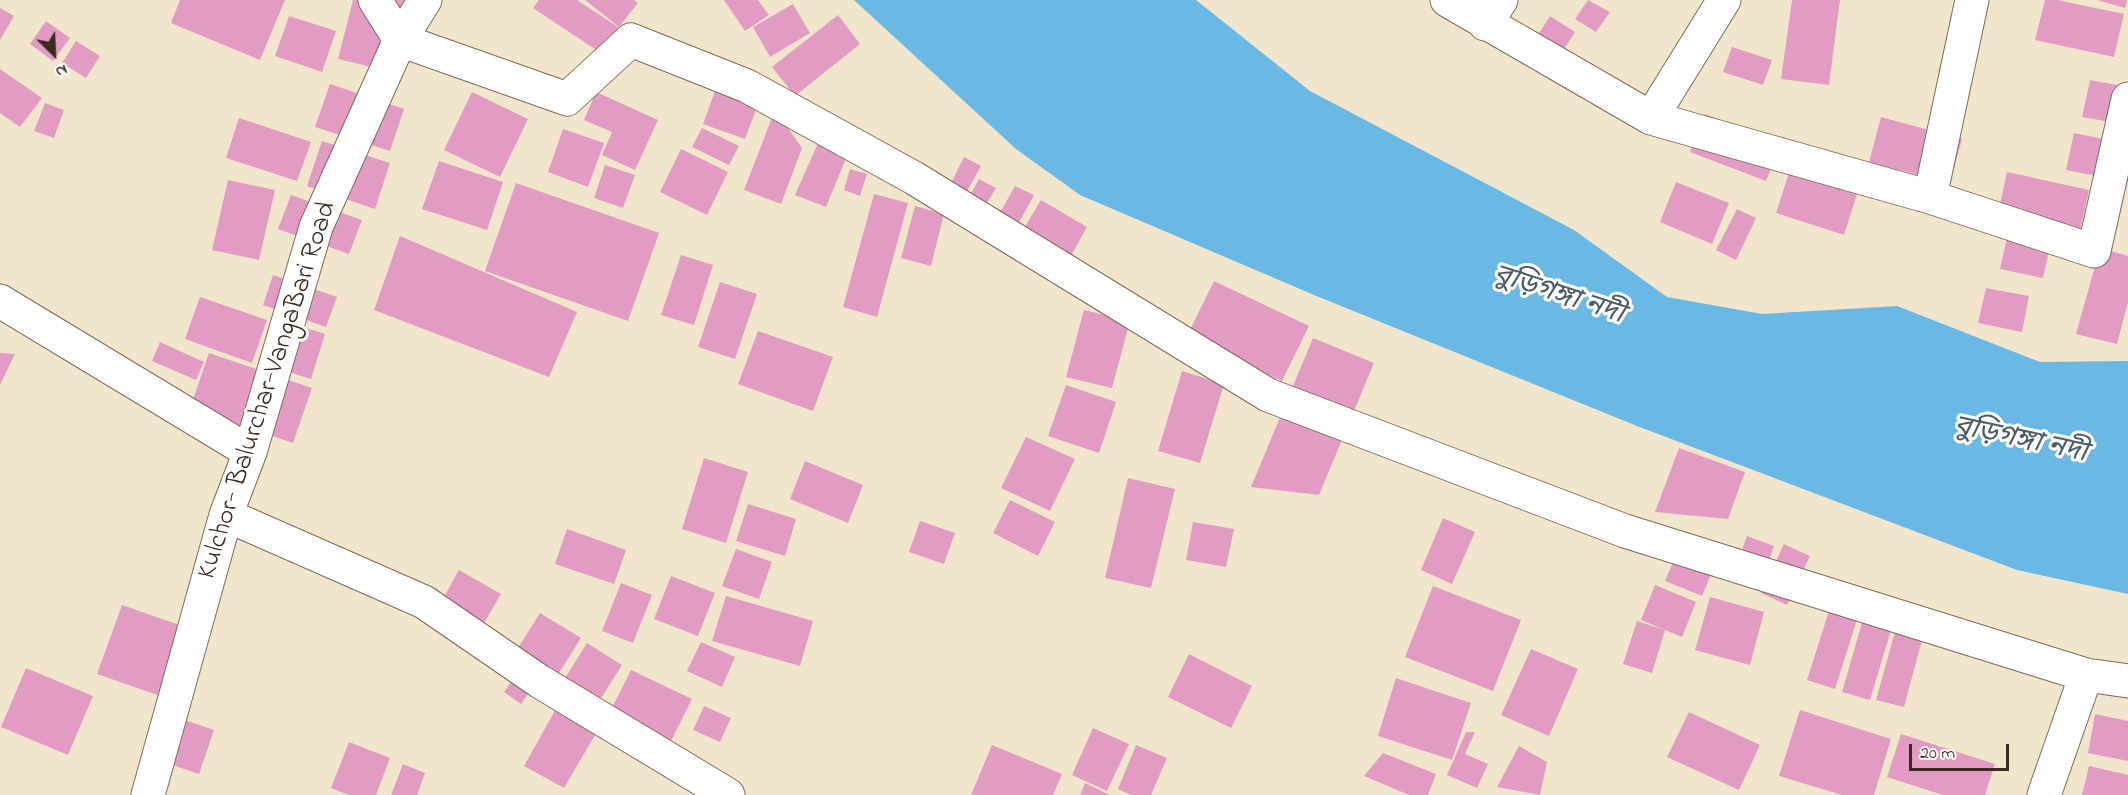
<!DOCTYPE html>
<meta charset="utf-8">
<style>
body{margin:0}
#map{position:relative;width:2128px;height:795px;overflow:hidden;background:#f1e6cc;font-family:"Indie Flower",sans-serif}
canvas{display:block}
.north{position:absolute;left:24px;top:24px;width:60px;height:60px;-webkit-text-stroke:4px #fff;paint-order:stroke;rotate:156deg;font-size:16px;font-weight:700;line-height:24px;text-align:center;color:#3b2a1e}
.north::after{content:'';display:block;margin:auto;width:21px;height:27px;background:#3b2a1e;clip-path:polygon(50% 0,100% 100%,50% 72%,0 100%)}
.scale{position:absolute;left:1909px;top:744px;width:100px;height:27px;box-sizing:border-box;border:3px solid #3b2a1e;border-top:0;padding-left:8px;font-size:18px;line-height:21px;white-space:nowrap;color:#3b2a1e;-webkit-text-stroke:4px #fff;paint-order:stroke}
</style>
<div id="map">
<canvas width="2128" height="795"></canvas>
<div class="north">N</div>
<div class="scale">20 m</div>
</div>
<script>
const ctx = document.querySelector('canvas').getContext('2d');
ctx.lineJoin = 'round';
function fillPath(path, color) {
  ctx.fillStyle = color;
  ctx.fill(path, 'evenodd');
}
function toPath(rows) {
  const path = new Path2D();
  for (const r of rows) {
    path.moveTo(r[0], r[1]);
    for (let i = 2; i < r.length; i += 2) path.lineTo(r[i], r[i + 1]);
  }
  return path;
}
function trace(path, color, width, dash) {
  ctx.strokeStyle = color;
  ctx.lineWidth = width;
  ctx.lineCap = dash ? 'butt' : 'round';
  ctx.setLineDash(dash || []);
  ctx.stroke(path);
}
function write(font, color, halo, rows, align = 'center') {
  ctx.font = font + ' "Indie Flower","Noto Sans Bengali",sans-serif';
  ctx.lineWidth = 6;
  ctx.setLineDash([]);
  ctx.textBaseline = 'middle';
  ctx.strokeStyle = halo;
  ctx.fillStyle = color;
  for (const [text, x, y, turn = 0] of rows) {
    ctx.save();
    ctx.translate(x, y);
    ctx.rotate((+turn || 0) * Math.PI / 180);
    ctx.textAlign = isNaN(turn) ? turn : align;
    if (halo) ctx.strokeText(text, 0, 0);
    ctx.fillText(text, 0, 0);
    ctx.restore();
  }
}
fillPath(toPath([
 [854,0,1196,0,1310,91,1574,230,1667,297,1762,314,1897,306,2040,362,2128,361,2128,594,2017,570,1637,426,1314,295,1080,195,1016,149]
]), '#6ab9e4');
fillPath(toPath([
 [180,0,285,0,260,60,171,23],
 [353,0,419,0,401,74,338,59],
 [539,0,577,0,618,27,601,53,533,8],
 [585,0,634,0,638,3,619,27],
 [724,0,758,0,769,15,745,31],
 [1588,0,1610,12,1596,32,1575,19],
 [1792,0,1840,0,1829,85,1781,79],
 [2045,0,2057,0,2124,14,2114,57,2035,40],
 [2097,0,2127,0,2125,8],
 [793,4,810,33,770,57,753,27],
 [0,8,14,16,0,40],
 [838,15,860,44,795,96,772,67],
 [289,16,336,31,322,72,275,56],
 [1550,16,1575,32,1549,73,1524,57],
 [46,21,70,38,53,61,30,44],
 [76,41,100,56,86,78,62,63],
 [1732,47,1772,60,1763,85,1723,72],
 [0,69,42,98,20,127,0,113],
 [2090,80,2128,87,2128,125,2082,117],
 [330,84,404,109,390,151,315,127],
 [715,91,757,107,745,139,703,124],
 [472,92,528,119,500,177,444,150],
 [596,92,658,120,635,170,602,155,612,132,584,120],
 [45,103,64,110,54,138,34,131],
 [775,110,802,148,781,204,744,190],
 [1705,114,1781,143,1766,181,1690,152],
 [1881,117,1962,139,1950,183,1869,162],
 [239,118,311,142,297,181,226,158],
 [702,128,739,146,729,165,692,147],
 [563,129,604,143,588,187,548,172],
 [2074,133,2128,144,2128,182,2066,170],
 [322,141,390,163,375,209,307,186],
 [818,143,847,156,826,207,795,195],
 [1797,148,1865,169,1844,235,1776,213],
 [681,149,728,172,707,215,660,192],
 [964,157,981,166,965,195,949,187],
 [439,161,503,182,487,230,422,209],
 [605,165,635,175,623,208,594,198],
 [850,169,867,174,860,196,844,190],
 [2007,172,2089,190,2079,235,1997,218],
 [979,179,996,188,985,206,969,197],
 [228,180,275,190,259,260,212,250],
 [1676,182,1729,203,1712,244,1660,222],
 [516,183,659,233,628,321,485,271],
 [1015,186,1034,195,1015,230,996,220],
 [874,194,908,203,877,317,843,307],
 [291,195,362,220,349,254,278,229],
 [1041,200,1087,227,1067,263,1020,235],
 [915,206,944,214,931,266,901,258],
 [1737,209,1756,218,1736,260,1716,250],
 [2008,233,2051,242,2043,278,2000,269],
 [400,236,577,312,549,377,374,310],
 [2100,248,2128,256,2128,302,2117,344,2076,334],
 [681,255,713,265,694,325,661,315],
 [273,275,337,297,326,327,263,305],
 [1214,281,1309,326,1282,381,1187,336],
 [720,282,757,294,735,359,698,347],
 [1986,288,2029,296,2022,332,1978,323],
 [200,297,267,320,252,363,185,339],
 [1084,310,1130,321,1112,388,1066,377],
 [273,318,325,334,311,379,258,362],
 [758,331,833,357,813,411,738,384],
 [1313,338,1374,363,1319,495,1251,487],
 [160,342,204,362,196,380,152,361],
 [0,353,15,354,0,385],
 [209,353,312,388,293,443,190,408],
 [1182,371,1224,384,1200,463,1158,451],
 [1066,385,1116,402,1099,453,1048,436],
 [1026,437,1075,459,1050,511,1001,488],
 [1679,448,1745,472,1728,519,1655,512],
 [704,458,748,472,726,543,682,529],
 [805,461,863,485,848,523,790,499],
 [1128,478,1175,489,1151,588,1105,578],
 [1010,500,1055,522,1038,556,993,533],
 [748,504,796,519,785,556,736,541],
 [1443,518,1475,532,1452,584,1421,570],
 [920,521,955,533,944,564,909,552],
 [1193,522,1234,529,1226,567,1186,560],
 [567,529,626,550,614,584,555,564],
 [1747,536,1774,546,1759,587,1732,577],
 [1784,544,1810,556,1787,605,1761,593],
 [736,549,772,562,759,599,722,586],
 [1676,555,1713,570,1702,596,1665,581],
 [459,570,501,594,480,630,439,606],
 [671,576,715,593,698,636,654,619],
 [621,583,652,595,633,643,602,631],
 [1655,585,1696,602,1682,637,1641,620],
 [1433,586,1521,620,1493,691,1405,657],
 [1835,592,1863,601,1835,689,1807,680],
 [726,596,813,621,800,666,712,641],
 [1710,597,1764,612,1750,665,1695,650],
 [1868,602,1897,610,1870,700,1842,692],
 [122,605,188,628,163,697,97,674],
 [1901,610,1928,618,1904,707,1876,700],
 [540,613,581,638,559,673,518,648],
 [1637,621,1665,630,1652,673,1623,664],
 [701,642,735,657,722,687,687,671],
 [587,643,622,665,595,708,560,686],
 [1531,649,1578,669,1549,736,1501,715],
 [1189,654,1252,686,1231,728,1168,697],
 [26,668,93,696,68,755,1,727],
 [631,670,692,699,669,745,608,716],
 [516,675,533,687,521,704,504,692],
 [1396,678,1471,703,1452,760,1378,736],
 [704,706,731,718,720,742,693,730],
 [557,707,598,730,564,788,524,766],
 [1800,710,1891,739,1874,795,1842,795,1779,776],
 [1689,712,1760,745,1739,790,1667,757],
 [2095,714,2128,721,2128,761,2088,753],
 [176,717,214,730,199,774,161,761],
 [1093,728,1129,744,1107,791,1072,775],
 [1466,732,1475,732,1465,754,1488,764,1477,788,1447,775],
 [1901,734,1995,764,1985,795,1943,795,1887,777],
 [349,742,390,758,376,795,349,795,331,788],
 [992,745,1062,774,1053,795,971,795],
 [1136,745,1167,758,1151,795,1131,795,1118,789],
 [1519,746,1547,762,1540,795,1497,787],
 [1383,753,1436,774,1428,795,1409,795,1364,776],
 [403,764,425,773,417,795,391,795],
 [2089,766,2128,775,2128,795,2082,795],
 [1085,783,1110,795,1080,795]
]), '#e29cc3');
const minor = toPath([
 [375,0,400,40,567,99,631,40,747,86,914,178,1268,395,1625,531,2086,675,2128,681],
 [1447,0,1651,118,1724,0],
 [1485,24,1501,0],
 [1651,118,1930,197,2094,251,2128,99],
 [1930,197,1972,0],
 [0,301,250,452],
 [226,515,424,602,539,681,728,795],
 [148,795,226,515,250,452,316,227,400,40,425,0],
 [2044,795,2086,675]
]);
trace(minor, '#7b6c5b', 35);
trace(minor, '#fff', 33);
write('27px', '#3b2a1e', '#fff', [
 ["Kulchor- Balurchar-VangaBari Road",269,391,-72]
]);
write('italic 28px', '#4b5c63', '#fff', [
 ["বুড়িগঙ্গা নদী",1558,297,18],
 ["বুড়িগঙ্গা নদী",2020,442,12]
]);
</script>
